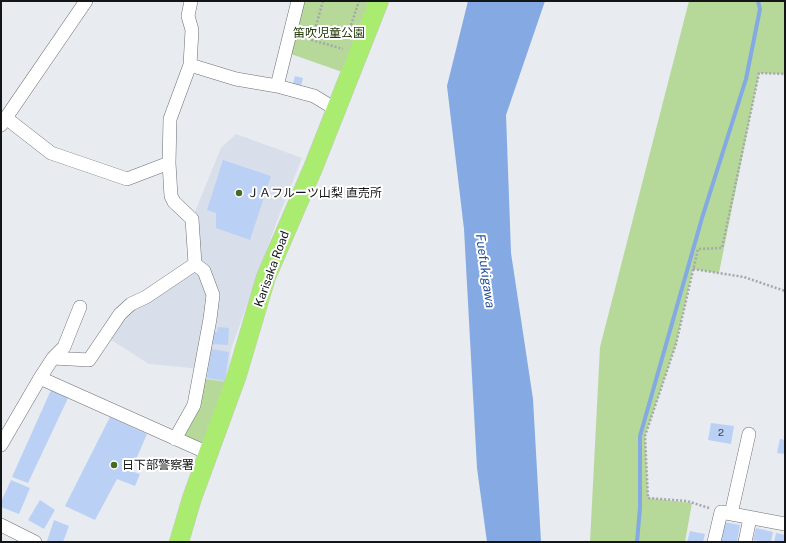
<!DOCTYPE html>
<meta charset="utf-8">
<style>
body{margin:0}
#map{position:relative;width:786px;height:543px;overflow:hidden;background:#e8ebf0;font-family:"Public Sans",sans-serif}
canvas{display:block}
.frame{position:absolute;inset:0;border:2px solid #141516;pointer-events:none}
</style>
<div id="map">
<canvas width="786" height="543"></canvas>
<div class="frame"></div>
</div>
<script>
const ctx = document.querySelector('canvas').getContext('2d');
ctx.lineJoin = 'round';
function fillPath(path, color) {
  ctx.fillStyle = color;
  ctx.fill(path, 'evenodd');
}
function toPath(rows) {
  const path = new Path2D();
  for (const r of rows) {
    path.moveTo(r[0], r[1]);
    for (let i = 2; i < r.length; i += 2) path.lineTo(r[i], r[i + 1]);
  }
  return path;
}
function trace(path, color, width, dash) {
  ctx.strokeStyle = color;
  ctx.lineWidth = width;
  ctx.lineCap = dash ? 'butt' : 'round';
  ctx.setLineDash(dash || []);
  ctx.stroke(path);
}
function write(font, color, halo, rows, align = 'center') {
  ctx.font = font + ' "Public Sans","Noto Sans JP",sans-serif';
  ctx.lineWidth = 4;
  ctx.setLineDash([]);
  ctx.textBaseline = 'middle';
  ctx.strokeStyle = halo;
  ctx.fillStyle = color;
  for (const [text, x, y, turn = 0] of rows) {
    ctx.save();
    ctx.translate(x, y);
    ctx.rotate((+turn || 0) * Math.PI / 180);
    ctx.textAlign = isNaN(turn) ? turn : align;
    if (halo) ctx.strokeText(text, 0, 0);
    ctx.fillText(text, 0, 0);
    ctx.restore();
  }
}
fillPath(toPath([
 [236,134,302,158,277,221,231,349,228,382,199,378,201,369,149,364,105,336,120,314,195,264,192,219,221,148]
]), '#d8dfea');
fillPath(toPath([
 [303,1,376,1,348,74,291,54],
 [689,1,785,1,785,74,759,73,719,273,693,269,676,344,645,436,648,498,692,503,685,542,590,542,600,347],
 [199,378,228,382,201,447,176,437]
]), '#b6d99a');
fillPath(toPath([
 [468,1,545,1,506,115,511,253,533,399,541,542,487,542,477,468,464,229,447,86]
]), '#84a9e3');
trace(toPath([
 [637,542,640,508,640,436,702,218,746,79,760,9,758,1]
]), '#84a9e3', 4);
fillPath(toPath([
 [295,76,303,78,300,89,292,87],
 [223,160,271,176,250,240,216,228,216,213,207,210],
 [218,327,229,328,228,345,210,344,210,332,217,332],
 [211,349,229,352,225,381,207,378],
 [51,390,69,396,28,483,12,477],
 [110,417,147,434,131,471,140,474,135,486,117,479,95,520,65,506],
 [711,423,734,426,731,444,708,440],
 [780,439,785,440,785,454,777,453],
 [11,480,30,488,19,514,1,507,1,502],
 [40,500,55,510,44,529,28,520],
 [54,520,69,526,63,542,47,541],
 [724,522,740,525,737,542,720,542],
 [756,528,773,532,771,542,753,540],
 [690,531,705,534,703,542,687,542],
 [776,533,785,535,785,542,774,542]
]), '#bad1f5');
const minor = toPath([
 [190,65,236,79,277,86,314,96,337,110],
 [277,86,298,1],
 [6,118,51,153,127,179,169,163],
 [1,125,86,1],
 [195,264,146,297,131,304,120,314,89,360,53,358,40,378,208,453],
 [53,358,64,347,80,307],
 [175,439,194,405,210,319,213,295,204,271,195,264,192,219,174,202,171,196,169,163,170,119,190,65,192,30,188,16,191,1],
 [1,445,40,378],
 [731,514,749,434],
 [1,525,35,542],
 [714,542,721,512,785,524],
 [745,542,750,518]
]);
const highway = toPath([
 [179,542,192,498,237,375,266,277,313,168,379,1]
]);
trace(minor, '#6d6f73', 14);
trace(highway, '#c7c7c7', 20);
trace(toPath([
 [323,1,312,40,343,49],
 [351,25,359,1],
 [693,269,744,277,785,291],
 [709,508,687,501,648,498,645,436,676,344,698,249,722,248,759,73,785,74]
]), '#a5a7ab', 2.5, [2, 2]);
trace(minor, '#fff', 13);
trace(highway, '#aaec70', 19);
for (const [x, y, r, color] of [
 [239,193,4,"#476b24"],
 [114,465,4,"#476b24"]
]) {
  const dot = new Path2D();
  dot.arc(x, y, r, 0, 2 * Math.PI);
  ctx.fillStyle = color;
  ctx.fill(dot);
  trace(dot, '#fff', 1.5);
}
write('10px', '#3e444e', null, [
 ["2",721,433]
]);
write('12px', '#22380a', '#fff', [
 ["笛吹児童公園",329,33]
]);
write('12px', '#141516', '#fff', [
 ["ＪＡフルーツ山梨 直売所",247,193],
 ["日下部警察署",122,465]
], 'left');
write('12px', '#141516', '#fff', [
 ["Karisaka Road",272,269,-70]
]);
write('italic 13px', '#265298', '#fff', [
 ["Fuefukigawa",485,271,82]
]);
</script>
